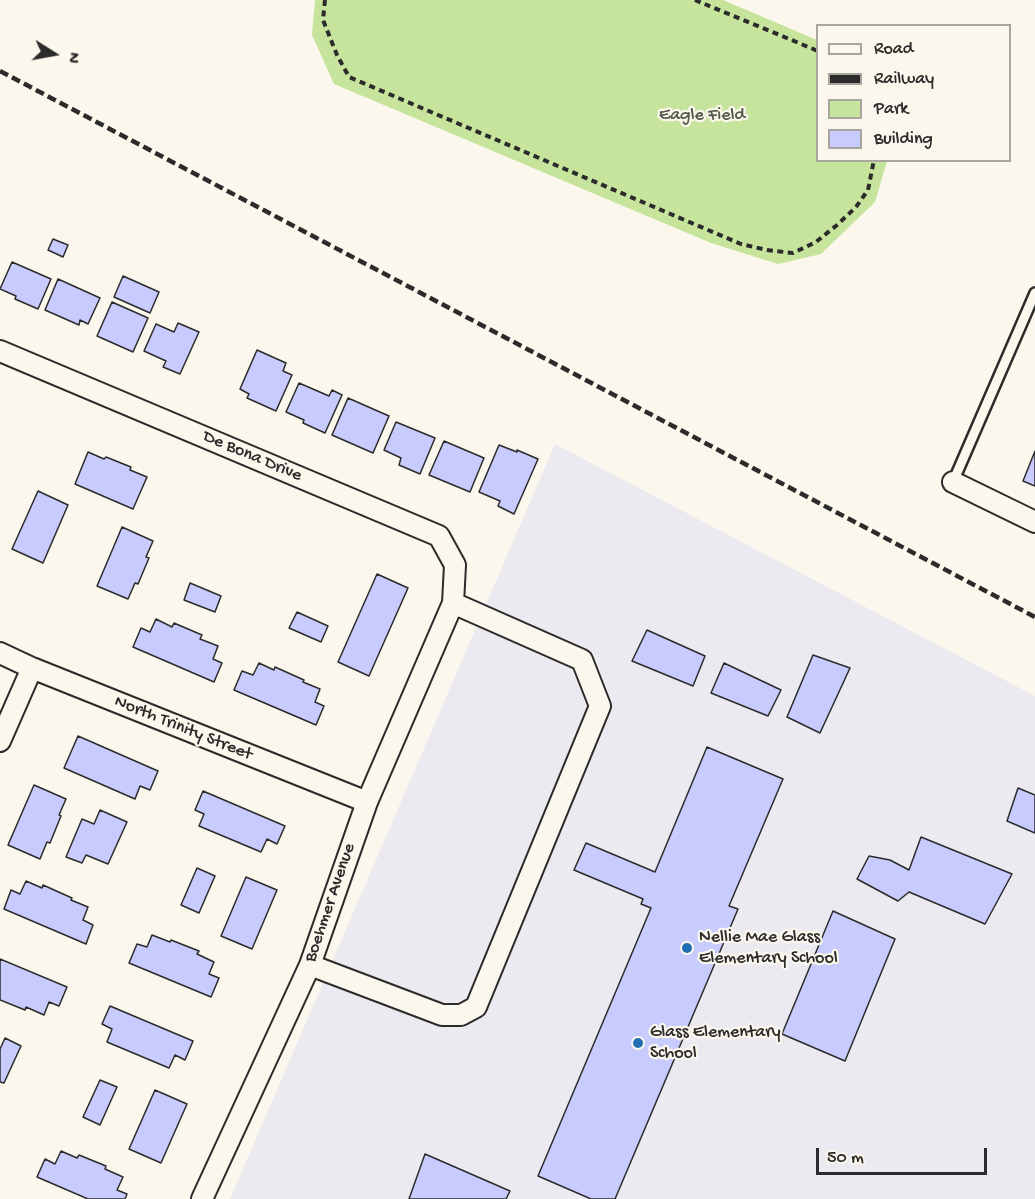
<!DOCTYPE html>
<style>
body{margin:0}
#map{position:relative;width:1035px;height:1199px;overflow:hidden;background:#fbf7ec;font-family:"Gochi Hand",sans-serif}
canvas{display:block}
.legend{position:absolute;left:816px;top:24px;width:195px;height:138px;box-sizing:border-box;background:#fbf7ec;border:2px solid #a8a59f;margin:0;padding:8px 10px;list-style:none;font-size:18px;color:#2b2b2b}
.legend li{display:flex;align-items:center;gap:12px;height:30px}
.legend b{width:30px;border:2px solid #a8a59f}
.north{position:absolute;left:24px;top:24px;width:60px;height:60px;-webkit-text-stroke:4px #fbf7ec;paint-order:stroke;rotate:101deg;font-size:16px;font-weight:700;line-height:24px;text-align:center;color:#2b2b2b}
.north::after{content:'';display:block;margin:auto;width:21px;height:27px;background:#2b2b2b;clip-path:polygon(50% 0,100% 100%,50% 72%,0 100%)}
.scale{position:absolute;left:816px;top:1148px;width:171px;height:27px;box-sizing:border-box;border:3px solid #2b2b2b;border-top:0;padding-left:8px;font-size:18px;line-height:21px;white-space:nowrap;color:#2b2b2b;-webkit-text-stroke:4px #fbf7ec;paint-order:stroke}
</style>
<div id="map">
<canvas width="1035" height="1199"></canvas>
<ul class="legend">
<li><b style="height:8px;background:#fbf7ec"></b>Road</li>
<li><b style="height:8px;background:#2b2b2b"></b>Railway</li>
<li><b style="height:16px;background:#c7e49c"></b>Park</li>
<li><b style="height:16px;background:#c7cbfe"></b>Building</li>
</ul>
<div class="north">N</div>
<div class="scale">50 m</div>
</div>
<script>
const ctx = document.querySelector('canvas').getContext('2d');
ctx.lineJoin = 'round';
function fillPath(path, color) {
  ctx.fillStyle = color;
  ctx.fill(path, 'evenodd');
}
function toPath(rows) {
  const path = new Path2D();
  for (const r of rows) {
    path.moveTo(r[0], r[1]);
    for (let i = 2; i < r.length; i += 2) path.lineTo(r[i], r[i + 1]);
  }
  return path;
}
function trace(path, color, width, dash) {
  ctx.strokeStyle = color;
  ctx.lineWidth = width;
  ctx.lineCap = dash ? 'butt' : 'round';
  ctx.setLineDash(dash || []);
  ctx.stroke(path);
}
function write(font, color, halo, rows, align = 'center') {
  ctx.font = font + ' "Gochi Hand",sans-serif';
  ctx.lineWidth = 4.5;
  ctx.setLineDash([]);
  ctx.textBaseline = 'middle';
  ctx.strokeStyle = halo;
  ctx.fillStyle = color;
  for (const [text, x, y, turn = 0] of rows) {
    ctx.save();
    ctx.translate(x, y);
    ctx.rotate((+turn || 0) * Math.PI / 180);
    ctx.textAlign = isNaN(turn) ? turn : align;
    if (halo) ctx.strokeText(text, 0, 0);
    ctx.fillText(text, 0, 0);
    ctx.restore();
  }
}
fillPath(toPath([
 [555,444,1035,696,1035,1199,230,1199]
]), '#ebeaf1');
fillPath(toPath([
 [315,0,723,0,817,40,818,160,887,161,875,202,821,254,778,264,711,243,334,84,312,35]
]), '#c7e49c');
const building = toPath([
 [53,239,68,245,63,257,48,250,53,239],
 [12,262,51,279,38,309,15,299,16,296,0,289,12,262],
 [123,276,159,292,150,313,114,297,123,276],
 [58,279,100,298,88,324,80,320,79,325,45,310,58,279],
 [112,302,148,318,133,352,97,336,112,302],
 [178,323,199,332,180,374,163,367,166,361,144,351,156,324,174,332,178,323],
 [257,350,286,363,283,371,292,375,276,411,247,398,249,394,240,389,257,350],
 [299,383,329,396,332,390,342,395,325,433,303,423,304,420,286,412,299,383],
 [348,398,389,416,373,453,332,435,348,398],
 [396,422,435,438,420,474,399,465,401,458,384,450,396,422],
 [444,441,484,458,470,492,429,475,444,441],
 [499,445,517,452,517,450,538,459,514,514,498,506,500,501,479,492,499,445],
 [1035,451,1035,486,1023,481,1035,451],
 [88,452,104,459,106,457,131,467,130,470,147,477,133,509,75,484,88,452],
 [38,491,68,505,43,563,12,549,38,491],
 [122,527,153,541,146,557,149,558,138,584,135,583,128,599,97,586,122,527],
 [377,574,408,588,369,676,338,662,377,574],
 [190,583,221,596,215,612,184,600,190,583],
 [297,612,328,626,321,642,289,628,297,612],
 [156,619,172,627,174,623,202,635,200,639,218,646,213,659,222,663,214,682,133,647,141,628,150,632,156,619],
 [647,630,705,656,693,686,632,661,647,630],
 [813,655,850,668,820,733,787,717,813,655],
 [259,663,274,670,275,667,304,680,303,682,320,689,315,702,324,706,316,725,234,690,242,671,253,675,259,663],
 [724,663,781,690,768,716,711,693,724,663],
 [78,736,158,771,150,790,140,786,135,799,64,768,78,736],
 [707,747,783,779,729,906,738,909,615,1199,591,1199,538,1176,651,908,641,904,643,899,574,870,586,843,655,872,707,747],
 [34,785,66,799,59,815,61,816,50,843,47,842,40,859,8,845,34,785],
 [1018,788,1035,795,1035,833,1007,821,1018,788],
 [203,791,285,826,277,844,267,839,261,852,199,826,204,814,195,810,203,791],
 [100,810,127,822,108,864,86,855,82,863,66,857,82,819,94,824,100,810],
 [921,837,1012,874,985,924,909,892,898,901,857,879,869,856,890,860,909,870,921,837],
 [197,868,215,876,199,913,181,905,197,868],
 [246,877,277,890,252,949,221,936,246,877],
 [26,881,42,888,43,885,72,898,71,900,88,907,83,920,93,925,86,944,4,909,11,890,20,894,26,881],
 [833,911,895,939,845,1061,782,1034,833,911],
 [152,935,170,942,171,940,199,951,197,954,214,962,209,974,219,978,211,997,129,963,137,944,147,947,152,935],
 [0,959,67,987,59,1006,49,1002,44,1015,26,1007,25,1010,0,1000,0,959],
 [110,1006,193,1041,185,1060,175,1055,169,1068,107,1042,112,1029,102,1024,110,1006],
 [5,1038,21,1046,4,1083,0,1082,0,1049,5,1038],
 [100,1080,117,1087,100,1125,83,1117,100,1080],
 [155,1090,187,1104,161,1163,129,1149,155,1090],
 [61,1151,77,1158,79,1155,106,1166,105,1169,123,1177,117,1190,127,1194,125,1199,88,1199,37,1177,45,1159,55,1164,61,1151],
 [425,1154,510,1191,506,1199,409,1199,425,1154]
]);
fillPath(building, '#c7cbfe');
trace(building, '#2b2b2b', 1.5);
const lane = toPath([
 [953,482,1035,293]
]);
const street = toPath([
 [0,351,439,536,455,565,453,603,367,802,310,965,202,1199],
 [953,482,1035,522],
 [0,653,32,668,367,802],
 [0,741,32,668],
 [310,965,442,1015,461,1015,476,1007,600,706,582,660,453,603]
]);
trace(lane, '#2b2b2b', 14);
trace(street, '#2b2b2b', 24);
trace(toPath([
 [325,0,323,20,337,55,349,77,741,244,767,250,793,253,816,242,837,225,856,207,868,190,874,160],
 [695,0,818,51]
]), '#2b2b2b', 4, [6, 4.5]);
trace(lane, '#fbf7ec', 9);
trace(street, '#fbf7ec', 20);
trace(toPath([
 [0,71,1035,617]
]), '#2b2b2b', 4.5, [9, 4.5]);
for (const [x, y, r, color] of [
 [687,948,6,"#1f6fb2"],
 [638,1043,6,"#1f6fb2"]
]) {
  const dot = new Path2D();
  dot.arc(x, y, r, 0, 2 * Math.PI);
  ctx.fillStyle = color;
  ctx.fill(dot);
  trace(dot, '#fbf7ec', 2);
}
write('18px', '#525947', '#fbf7ec', [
 ["Eagle Field",702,116]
]);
write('18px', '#2b2b2b', '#fbf7ec', [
 ["De Bona Drive",252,457,23],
 ["North Trinity Street",183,729,22],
 ["Boehmer Avenue",331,903,-71]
]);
write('18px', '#2b2b2b', '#fbf7ec', [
 ["Nellie Mae Glass",699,938],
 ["Elementary School",699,959],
 ["Glass Elementary",650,1033],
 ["School",650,1054]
], 'left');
</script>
